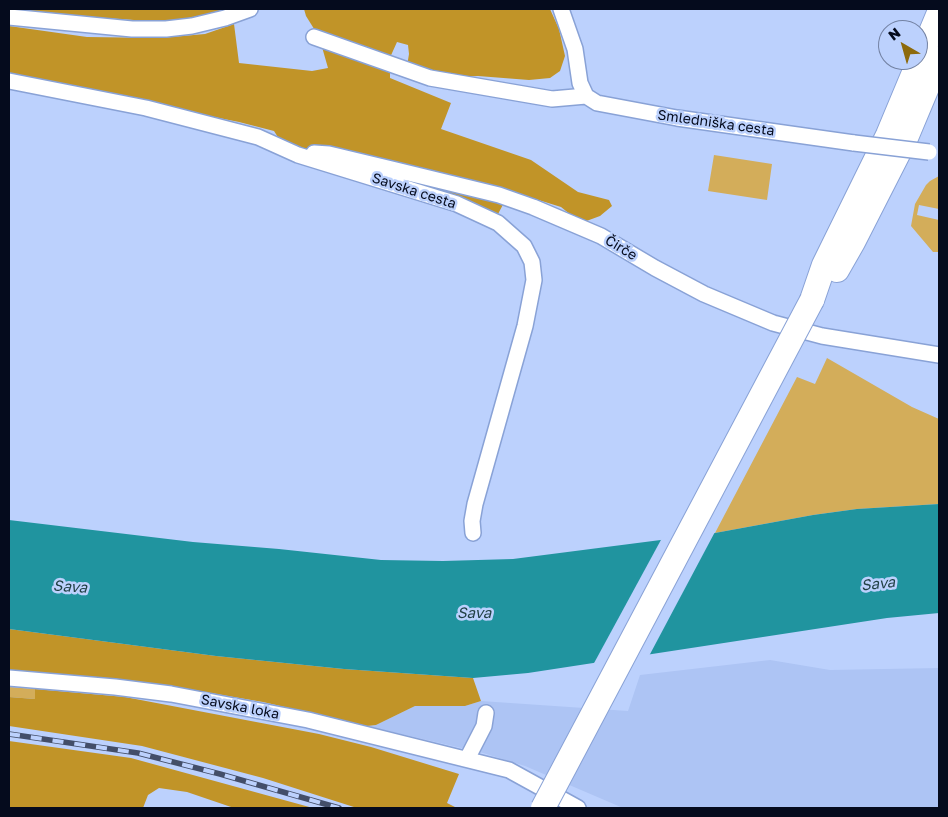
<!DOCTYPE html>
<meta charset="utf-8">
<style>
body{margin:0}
#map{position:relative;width:948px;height:817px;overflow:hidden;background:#bcd1fd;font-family:"Golos Text",sans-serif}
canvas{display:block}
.frame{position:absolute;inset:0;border:10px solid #050b1d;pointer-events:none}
.north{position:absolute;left:878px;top:20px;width:50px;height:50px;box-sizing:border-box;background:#bcd1fd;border:1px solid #7382a3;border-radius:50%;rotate:322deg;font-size:14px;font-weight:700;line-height:20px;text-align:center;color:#050b1d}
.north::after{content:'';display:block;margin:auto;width:18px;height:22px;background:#8d6a0c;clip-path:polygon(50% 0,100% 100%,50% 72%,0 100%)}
</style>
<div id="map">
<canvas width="948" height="817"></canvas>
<div class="frame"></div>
<div class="north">N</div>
</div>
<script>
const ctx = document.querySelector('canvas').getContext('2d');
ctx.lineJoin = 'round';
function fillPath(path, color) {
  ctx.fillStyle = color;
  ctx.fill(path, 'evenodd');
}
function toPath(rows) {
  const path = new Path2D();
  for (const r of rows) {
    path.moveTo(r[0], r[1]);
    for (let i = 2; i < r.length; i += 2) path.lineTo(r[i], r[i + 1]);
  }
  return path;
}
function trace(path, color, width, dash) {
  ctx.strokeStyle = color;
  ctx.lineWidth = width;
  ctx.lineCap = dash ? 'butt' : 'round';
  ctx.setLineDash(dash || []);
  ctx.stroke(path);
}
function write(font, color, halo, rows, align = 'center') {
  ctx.font = font + ' "Golos Text",sans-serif';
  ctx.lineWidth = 5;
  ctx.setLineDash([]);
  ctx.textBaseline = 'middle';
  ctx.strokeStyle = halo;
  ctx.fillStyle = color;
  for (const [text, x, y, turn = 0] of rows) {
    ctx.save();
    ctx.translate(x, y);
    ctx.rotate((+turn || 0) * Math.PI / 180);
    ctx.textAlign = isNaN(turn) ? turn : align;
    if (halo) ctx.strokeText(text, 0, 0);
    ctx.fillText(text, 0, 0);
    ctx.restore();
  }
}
fillPath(toPath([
 [770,660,830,670,939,668,939,808,623,808,525,766,483,753,367,726,376,725,415,706,465,706,481,701,628,711,640,675]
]), '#adc4f4');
fillPath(toPath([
 [714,155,772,164,767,200,708,191],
 [939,176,939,209,919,205,917,215,939,220,939,252,933,252,911,226,915,204,926,185,930,181],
 [827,358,912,407,939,419,939,504,857,509,813,515,715,533,797,377,815,384],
 [9,687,35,689,35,699,9,697]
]), '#d3ad5a');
fillPath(toPath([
 [9,9,227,9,211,14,177,20,149,21,45,14],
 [304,9,550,9,559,29,565,56,560,71,550,78,529,80,478,76,454,77,407,66,409,54,408,45,397,42,388,62,316,32,306,16],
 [234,24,239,63,312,71,328,68,322,47,390,69,390,78,451,103,441,129,531,160,578,192,609,200,612,206,600,216,581,223,561,207,529,197,506,199,498,214,457,196,283,145,274,131,239,122,9,76,9,26,87,37,160,38,205,34],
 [9,629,216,656,344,669,473,678,481,701,465,706,415,706,376,725,367,726,263,702,193,690,105,679,9,670],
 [35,689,125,697,319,734,371,747,459,774,447,803,457,808,357,808,263,778,142,746,9,726,9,697,35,699],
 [9,741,131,758,313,808,234,808,187,792,159,788,148,795,143,808,9,808]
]), '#c19428');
fillPath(toPath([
 [939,504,939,613,887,618,528,673,473,678,344,669,216,656,9,629,9,520,193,542,279,549,381,560,443,561,513,559,715,533,813,515,857,509]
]), '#20949f');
fillPath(toPath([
 [716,530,649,656,593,665,662,538]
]), '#bcd1fd');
const street = toPath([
 [561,9,575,49,580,83,586,96,597,103,677,118,854,143],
 [9,17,132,29,166,29,192,26,225,18,250,9],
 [314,37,430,78,552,99,586,96],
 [9,81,146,108,258,137,298,155,457,204,498,223,524,246,532,262,534,280,525,326,475,504,472,521,473,533],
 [314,153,329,154,396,170,499,195,533,207,601,236,655,268,704,294,773,323,822,336,939,355],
 [9,678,115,687,171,694,308,720,509,770,578,808],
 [467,759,484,726,486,713]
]);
const primary = toPath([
 [837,270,853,242,905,140,939,59],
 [812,300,824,265,888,135,939,13]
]);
trace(street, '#89a2d6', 18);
trace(primary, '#89a2d6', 26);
trace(street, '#fff', 15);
trace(primary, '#fff', 24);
const rail = toPath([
 [9,734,138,753,220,774,339,808]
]);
trace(rail, '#434e69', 5.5);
trace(rail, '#bcd1fd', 4, [11]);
const streetBridge = toPath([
 [854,143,929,152]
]);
const primaryBridge = toPath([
 [543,808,812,300]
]);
trace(streetBridge, '#89a2d6', 18, []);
trace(primaryBridge, '#89a2d6', 26, []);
trace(streetBridge, '#fff', 15);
trace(primaryBridge, '#fff', 24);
write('14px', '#050b1d', '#bcd1fd', [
 ["Smledniška cesta",716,123,8],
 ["Savska cesta",414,191,18],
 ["Čirče",621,248,31],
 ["Savska loka",240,707,11]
]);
write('italic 15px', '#1f3f43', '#bcd1fd', [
 ["Sava",878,584,-6],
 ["Sava",70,587,4],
 ["Sava",474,613]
]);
</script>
